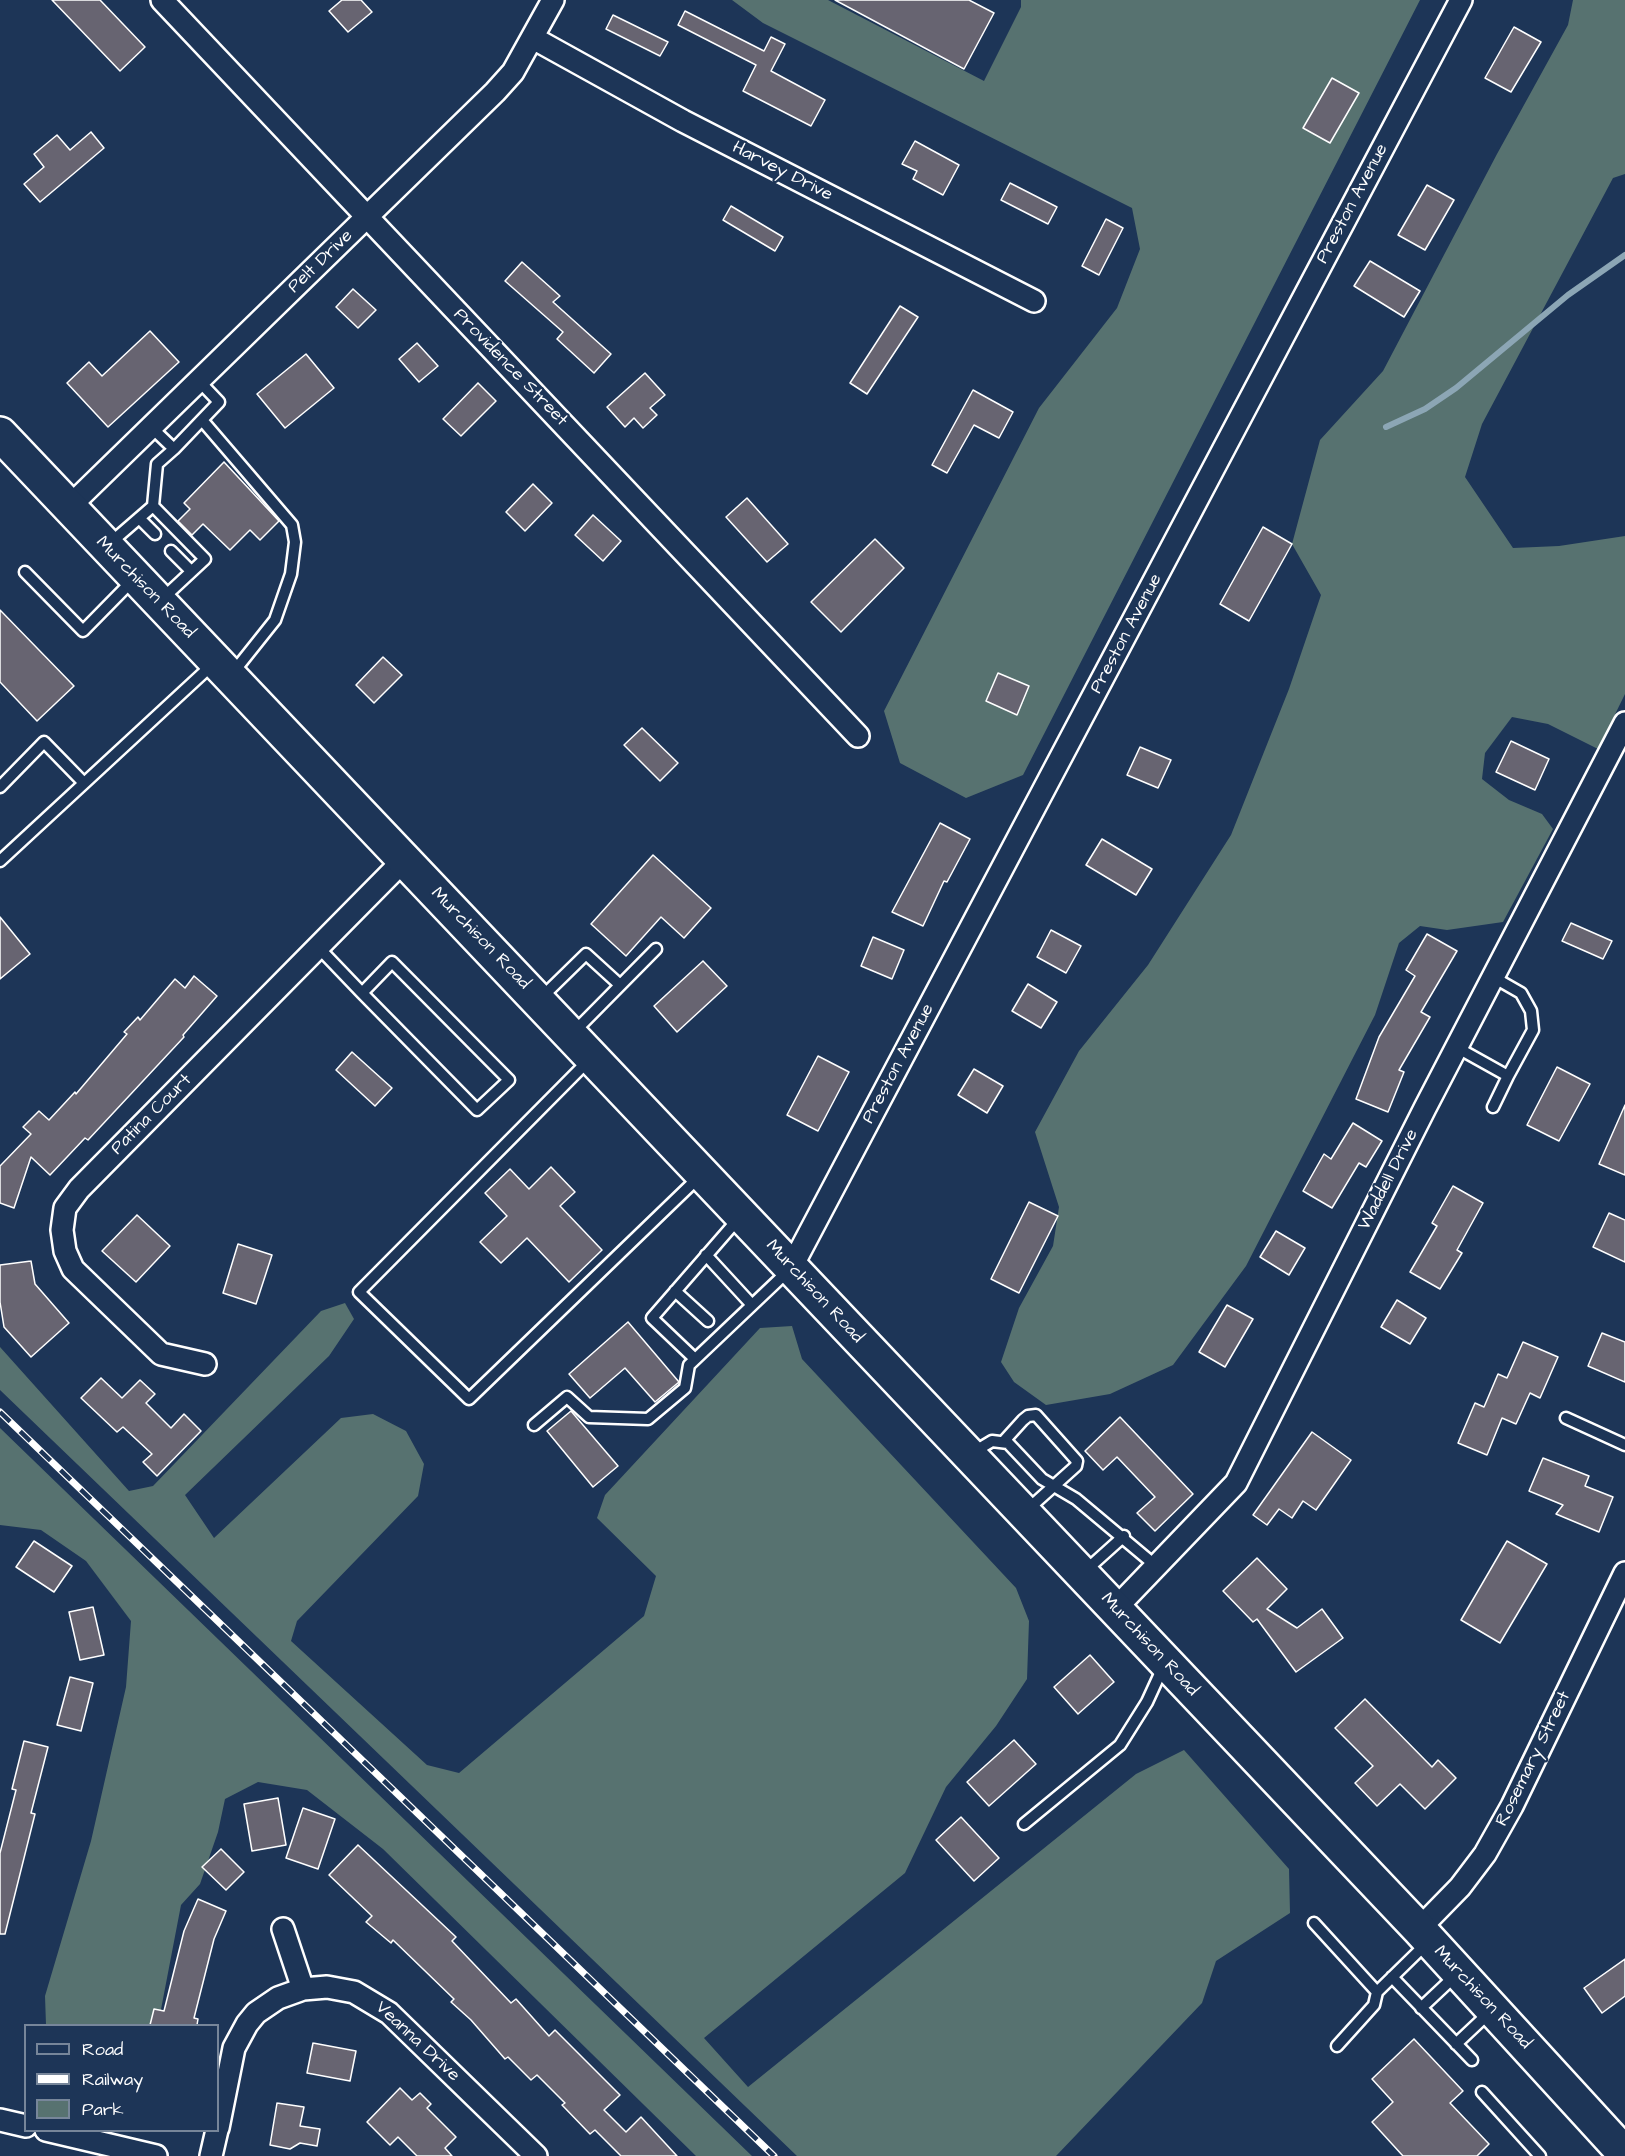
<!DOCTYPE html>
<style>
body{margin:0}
#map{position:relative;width:1625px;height:2156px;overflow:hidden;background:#1d3557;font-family:"Architects Daughter",sans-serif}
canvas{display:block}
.legend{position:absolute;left:24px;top:2024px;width:195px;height:108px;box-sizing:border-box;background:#1d3557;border:2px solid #77869a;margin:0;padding:8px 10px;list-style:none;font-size:18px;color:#fff}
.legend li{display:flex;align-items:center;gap:12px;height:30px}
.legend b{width:30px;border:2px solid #77869a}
</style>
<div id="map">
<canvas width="1625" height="2156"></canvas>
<ul class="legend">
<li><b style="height:8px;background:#1d3557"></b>Road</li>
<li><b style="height:8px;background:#fff"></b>Railway</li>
<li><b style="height:16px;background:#577270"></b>Park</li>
</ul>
</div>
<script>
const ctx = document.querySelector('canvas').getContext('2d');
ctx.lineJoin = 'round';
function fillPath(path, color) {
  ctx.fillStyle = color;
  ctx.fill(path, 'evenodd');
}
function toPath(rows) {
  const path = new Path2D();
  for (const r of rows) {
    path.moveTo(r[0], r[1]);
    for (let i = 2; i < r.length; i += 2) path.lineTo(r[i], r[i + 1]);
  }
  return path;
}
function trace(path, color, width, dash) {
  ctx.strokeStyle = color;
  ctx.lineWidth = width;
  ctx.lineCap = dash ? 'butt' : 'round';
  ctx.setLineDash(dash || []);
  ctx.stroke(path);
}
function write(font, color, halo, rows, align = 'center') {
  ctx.font = font + ' "Architects Daughter",sans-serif';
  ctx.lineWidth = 4.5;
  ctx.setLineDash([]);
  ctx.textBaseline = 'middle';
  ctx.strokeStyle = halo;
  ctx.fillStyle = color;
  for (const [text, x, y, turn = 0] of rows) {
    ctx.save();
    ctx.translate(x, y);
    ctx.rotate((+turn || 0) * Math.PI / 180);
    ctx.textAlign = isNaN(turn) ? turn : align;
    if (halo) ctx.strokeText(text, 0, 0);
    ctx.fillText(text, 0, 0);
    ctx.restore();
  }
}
fillPath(toPath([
 [732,0,828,0,984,81,1021,7,1021,0,1420,0,1023,775,966,798,900,763,884,711,1039,408,1117,308,1140,249,1132,208,763,23],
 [1573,0,1625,0,1625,174,1613,178,1482,424,1465,477,1513,548,1559,546,1625,536,1625,694,1598,749,1548,724,1512,717,1485,753,1482,779,1509,800,1542,814,1553,829,1503,922,1447,930,1420,926,1399,943,1375,1015,1246,1266,1173,1365,1110,1394,1046,1405,1014,1382,1001,1362,1019,1308,1053,1246,1059,1207,1035,1132,1079,1051,1148,965,1231,835,1289,689,1321,595,1292,544,1320,440,1383,371,1497,154,1568,25],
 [345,1303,354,1319,329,1356,185,1495,214,1538,341,1418,373,1414,406,1431,424,1464,418,1496,297,1621,291,1641,427,1765,459,1773,644,1616,656,1576,597,1518,605,1495,760,1328,792,1326,802,1359,1016,1588,1029,1621,1027,1679,996,1726,946,1787,905,1873,704,2038,748,2087,1136,1774,1184,1750,1289,1869,1290,1913,1216,1961,1202,2003,1056,2156,797,2156,0,1390,0,1347,129,1491,153,1486,321,1311],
 [0,1428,752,2156,696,2156,383,1849,307,1790,258,1782,225,1799,218,1832,200,1884,181,1905,158,2025,46,2025,45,1996,91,1841,126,1687,131,1621,86,1561,41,1530,0,1525]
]), '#577270');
trace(toPath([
 [1386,427,1425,409,1456,388,1568,295,1625,255]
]), '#8ca6b5', 6);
const building = toPath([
 [52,0,100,0,145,47,120,71,52,0],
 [342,0,361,0,372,12,348,32,329,11,342,0],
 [835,0,969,0,994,13,964,69,835,0],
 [685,11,764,51,771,37,785,44,771,71,825,100,811,126,743,91,756,65,678,25,685,11],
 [613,15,668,42,660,56,606,29,613,15],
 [1514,27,1541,42,1511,92,1485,78,1514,27],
 [1332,78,1359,93,1330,143,1303,128,1332,78],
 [91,132,104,148,40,202,24,184,44,167,34,154,57,135,70,150,91,132],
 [915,141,959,165,943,195,913,179,917,171,902,164,915,141],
 [1010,183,1057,207,1048,224,1001,200,1010,183],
 [1427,185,1454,200,1425,250,1398,235,1427,185],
 [731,206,783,237,775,251,723,220,731,206],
 [1106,219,1123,228,1099,275,1082,266,1106,219],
 [1370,261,1420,291,1404,317,1354,286,1370,261],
 [522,262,560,296,553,302,611,354,594,373,557,339,563,332,505,281,522,262],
 [353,289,376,310,358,328,336,307,353,289],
 [900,306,918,317,867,394,850,383,900,306],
 [150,331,179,362,108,427,67,383,89,362,102,376,150,331],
 [417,343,438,366,419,382,399,359,417,343],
 [306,354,334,388,285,428,257,394,306,354],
 [645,373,665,395,650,408,657,415,643,428,634,418,625,427,607,407,645,373],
 [478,383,496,401,461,436,443,419,478,383],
 [973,390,1013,412,999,438,974,425,947,473,932,465,973,390],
 [224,462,279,521,260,540,250,530,230,550,203,524,192,535,178,521,190,509,184,503,224,462],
 [533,484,552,503,525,531,506,512,533,484],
 [747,498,788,544,767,562,726,517,747,498],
 [593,515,621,541,603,561,575,535,593,515],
 [1263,527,1292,544,1249,621,1220,604,1263,527],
 [875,539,904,568,841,632,811,602,875,539],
 [0,610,74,686,37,721,0,682,0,610],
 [383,657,402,675,374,703,356,685,383,657],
 [998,673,1029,686,1017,715,986,701,998,673],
 [642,728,678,763,660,781,624,745,642,728],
 [1511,741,1549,759,1535,790,1496,772,1511,741],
 [1140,747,1171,760,1158,788,1127,775,1140,747],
 [940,823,970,839,947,882,944,881,923,926,892,912,940,823],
 [1102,839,1152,869,1136,895,1086,865,1102,839],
 [653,855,711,908,684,938,661,917,626,956,591,924,653,855],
 [0,917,30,954,0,979,0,917],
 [1571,923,1612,941,1603,959,1562,941,1571,923],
 [1051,930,1081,946,1066,973,1037,957,1051,930],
 [1427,934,1457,951,1421,1012,1430,1017,1399,1070,1404,1072,1388,1112,1356,1099,1379,1037,1415,976,1406,970,1427,934],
 [873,937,904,950,892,979,861,966,873,937],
 [703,961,727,986,677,1032,654,1006,703,961],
 [194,976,217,996,183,1035,184,1037,88,1140,85,1138,50,1175,31,1157,14,1208,0,1203,0,1166,31,1134,23,1127,39,1111,49,1120,75,1092,76,1094,127,1034,124,1032,138,1017,140,1020,175,979,185,988,194,976],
 [1028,984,1057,1002,1041,1028,1012,1011,1028,984],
 [352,1052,392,1088,375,1106,336,1070,352,1052],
 [818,1056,849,1072,818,1131,787,1115,818,1056],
 [1557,1067,1590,1084,1559,1141,1527,1125,1557,1067],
 [974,1069,1003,1086,987,1113,958,1095,974,1069],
 [1625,1105,1625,1175,1599,1164,1625,1105],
 [1353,1123,1382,1141,1366,1167,1359,1163,1332,1208,1303,1191,1324,1154,1331,1159,1353,1123],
 [551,1167,575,1192,560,1206,602,1250,569,1282,527,1238,501,1263,480,1242,507,1216,485,1193,510,1169,529,1189,551,1167],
 [1453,1186,1483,1203,1457,1250,1462,1253,1440,1289,1410,1272,1437,1226,1432,1223,1453,1186],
 [1029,1202,1058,1216,1019,1293,991,1279,1029,1202],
 [1609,1213,1625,1220,1625,1262,1593,1247,1609,1213],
 [137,1215,170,1246,136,1282,102,1251,137,1215],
 [1276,1231,1305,1248,1289,1275,1260,1257,1276,1231],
 [238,1244,272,1255,256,1304,223,1293,238,1244],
 [31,1261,35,1284,69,1323,31,1357,4,1327,0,1302,0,1265,31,1261],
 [1397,1300,1426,1318,1410,1344,1381,1327,1397,1300],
 [1227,1305,1253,1319,1225,1367,1199,1352,1227,1305],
 [628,1322,679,1382,655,1402,625,1368,590,1398,569,1374,628,1322],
 [1602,1333,1625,1342,1625,1382,1588,1366,1602,1333],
 [1523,1342,1558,1357,1540,1398,1530,1393,1516,1424,1502,1418,1487,1455,1458,1443,1475,1403,1484,1407,1498,1374,1507,1378,1523,1342],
 [101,1378,122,1398,140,1380,155,1394,146,1403,171,1428,184,1414,201,1431,157,1476,143,1462,152,1454,123,1427,117,1432,81,1398,101,1378],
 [571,1411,618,1466,593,1487,547,1431,571,1411],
 [1120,1417,1193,1494,1155,1531,1137,1513,1155,1497,1117,1457,1103,1470,1085,1451,1120,1417],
 [1312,1432,1351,1460,1316,1510,1303,1501,1292,1518,1279,1509,1267,1525,1253,1515,1312,1432],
 [1543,1458,1589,1476,1585,1486,1613,1497,1599,1532,1556,1514,1563,1505,1529,1491,1543,1458],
 [34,1541,72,1566,54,1592,16,1567,34,1541],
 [1507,1541,1547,1564,1500,1643,1461,1620,1507,1541],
 [1257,1558,1287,1589,1267,1609,1297,1628,1322,1609,1343,1638,1296,1672,1257,1619,1253,1622,1223,1591,1257,1558],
 [93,1607,104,1655,80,1660,69,1612,93,1607],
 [1090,1655,1114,1682,1078,1714,1054,1687,1090,1655],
 [70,1677,93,1683,81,1731,57,1725,70,1677],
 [1365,1699,1432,1767,1438,1760,1456,1778,1425,1809,1400,1784,1377,1806,1355,1783,1373,1766,1335,1728,1365,1699],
 [1014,1740,1036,1764,989,1806,967,1782,1014,1740],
 [24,1741,48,1747,31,1813,35,1814,5,1934,0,1934,0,1853,16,1790,12,1789,24,1741],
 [278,1798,286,1845,252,1851,244,1804,278,1798],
 [303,1808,335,1819,318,1869,286,1858,303,1808],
 [961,1817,999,1858,974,1881,936,1840,961,1817],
 [358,1845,456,1937,452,1941,511,2003,516,1999,549,2036,555,2030,620,2095,604,2110,626,2132,641,2117,677,2156,621,2156,595,2130,590,2134,562,2105,565,2103,537,2075,531,2080,508,2057,505,2059,471,2020,451,2002,454,1999,393,1940,391,1943,366,1922,372,1916,329,1875,358,1845],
 [221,1849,244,1872,226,1890,202,1867,221,1849],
 [198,1899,226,1911,214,1939,194,2018,198,2019,197,2025,150,2025,154,2009,164,2011,184,1931,198,1899],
 [1625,1959,1625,1996,1602,2013,1584,1988,1625,1959],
 [1414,2039,1463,2091,1450,2103,1489,2144,1477,2156,1403,2156,1372,2122,1393,2102,1372,2079,1414,2039],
 [313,2043,356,2051,350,2081,307,2073,313,2043],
 [400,2088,412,2100,420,2093,431,2104,427,2108,456,2137,445,2148,452,2156,417,2156,398,2137,390,2145,367,2122,400,2088],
 [277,2103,304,2107,300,2126,320,2129,317,2146,300,2143,290,2149,270,2145,277,2103]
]);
fillPath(building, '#676471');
trace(building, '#fff', 1.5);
const service = toPath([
 [202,420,292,525,295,542,291,574,275,620,232,674],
 [151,427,174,449,157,464,153,506],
 [174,449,219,402,199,381],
 [139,518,155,534],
 [108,545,153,506,205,559,161,600],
 [171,551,191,571],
 [25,572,83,631,134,579],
 [0,787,44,742,83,782],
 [0,861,213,664],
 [318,947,362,993,477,1110,509,1080,392,962,362,993],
 [540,999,586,954,620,985],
 [573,1033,656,949],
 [1456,1047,1508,1076,1533,1030,1531,1011,1521,993,1493,977],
 [589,1060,359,1292,469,1399,700,1176],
 [1493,1107,1508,1076],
 [706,1255,752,1305],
 [675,1291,708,1321],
 [695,1359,652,1318,739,1218],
 [1566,1418,1625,1445],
 [534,1425,567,1397,589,1417,648,1419,685,1388,689,1365,789,1270],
 [1004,1441,1023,1420,1028,1416,1036,1415,1077,1461,1076,1466,1026,1511],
 [972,1453,992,1441,1008,1443,1042,1479,1076,1499,1156,1566],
 [1084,1572,1124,1536],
 [1024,1824,1120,1745,1147,1702,1164,1665],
 [1314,1923,1377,1992],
 [1392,1977,1472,2060],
 [1421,2008,1456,1975],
 [1456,2044,1491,2011],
 [1337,2046,1374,2005,1377,1992,1427,1943],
 [1482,2092,1540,2156]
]);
const minor = toPath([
 [162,0,858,736],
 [533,38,683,121,1034,301],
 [69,507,495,92,513,72,553,0],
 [791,1268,1461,0],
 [205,1364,161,1354,73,1269,65,1251,62,1230,65,1208,79,1189,404,860],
 [1115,1609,1236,1483,1425,1108,1625,723],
 [283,1929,303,1989],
 [1419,1929,1460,1887,1485,1854,1512,1806,1625,1573],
 [0,2120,26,2126],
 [218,2128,234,2048,247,2024,256,2013,278,1998,303,1989,327,1987,354,1992,389,2013,536,2156],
 [46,2130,156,2156],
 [211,2156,217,2130]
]);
const primary = toPath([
 [0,434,1419,1929,1625,2154]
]);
trace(service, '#fff', 15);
trace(minor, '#fff', 26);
trace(primary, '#fff', 38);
trace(service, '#1d3557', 10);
trace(minor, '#1d3557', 21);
trace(primary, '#1d3557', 33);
const rail = toPath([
 [0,1412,774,2156]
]);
trace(rail, '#fff', 7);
trace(rail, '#1d3557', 4.5, [14]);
write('18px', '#fff', '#1d3557', [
 ["Harvey Drive",782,172,27],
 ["Preston Avenue",1353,204,-62],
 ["Pelt Drive",321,262,-44],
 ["Providence Street",510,368,46],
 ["Murchison Road",145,588,46],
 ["Preston Avenue",1127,634,-62],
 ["Murchison Road",480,939,46],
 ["Preston Avenue",899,1064,-62],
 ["Patina Court",152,1115,-45],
 ["Waddell Drive",1389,1180,-63],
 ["Murchison Road",814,1292,47],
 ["Murchison Road",1149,1645,47],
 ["Rosemary Street",1534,1759,-64],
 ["Murchison Road",1482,1998,47],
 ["Veanna Drive",417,2042,43]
]);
</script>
